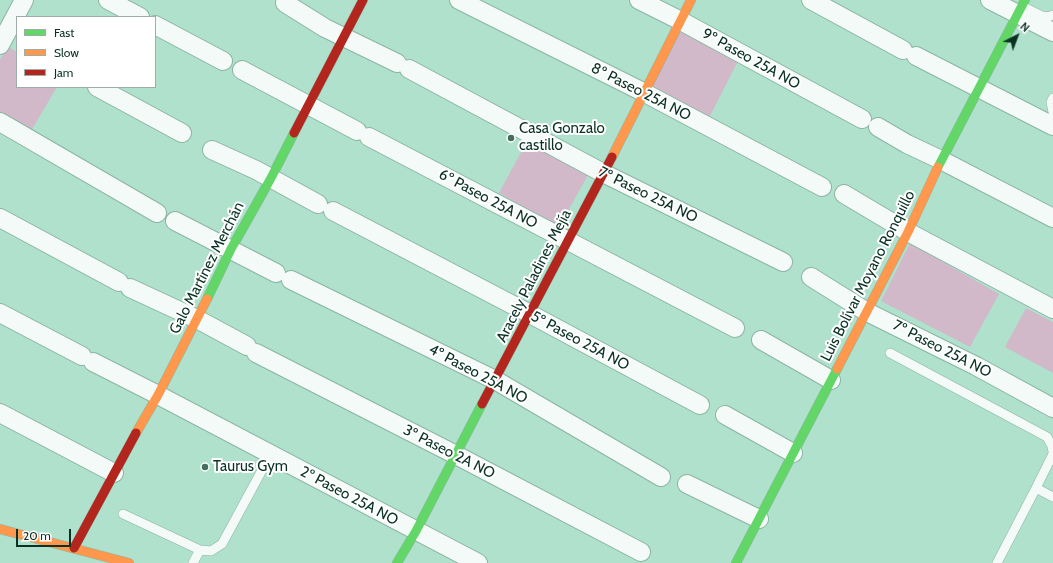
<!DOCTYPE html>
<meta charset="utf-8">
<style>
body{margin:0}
#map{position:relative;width:1053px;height:563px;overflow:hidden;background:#afe1cc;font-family:Cabin,sans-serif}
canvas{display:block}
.legend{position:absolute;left:16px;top:16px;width:140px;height:72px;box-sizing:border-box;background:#fff;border:1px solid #9dada7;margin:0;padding:5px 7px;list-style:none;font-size:12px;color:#0a3224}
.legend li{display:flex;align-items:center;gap:8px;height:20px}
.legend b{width:20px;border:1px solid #9dada7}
.north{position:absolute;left:997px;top:16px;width:40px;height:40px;-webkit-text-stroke:3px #fff;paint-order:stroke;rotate:42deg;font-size:11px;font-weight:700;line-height:16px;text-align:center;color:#0a3224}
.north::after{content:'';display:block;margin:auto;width:14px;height:18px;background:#0a3224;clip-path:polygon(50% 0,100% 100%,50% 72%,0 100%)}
.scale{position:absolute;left:16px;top:529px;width:55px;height:18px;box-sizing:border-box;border:2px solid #0a3224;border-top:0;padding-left:5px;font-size:12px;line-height:14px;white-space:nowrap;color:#0a3224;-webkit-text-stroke:3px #fff;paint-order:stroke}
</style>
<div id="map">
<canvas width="1053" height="563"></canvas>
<ul class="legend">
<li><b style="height:5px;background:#63d668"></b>Fast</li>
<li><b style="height:5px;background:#ff974d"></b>Slow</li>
<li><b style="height:5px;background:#b3261e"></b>Jam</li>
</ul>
<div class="north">N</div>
<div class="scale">20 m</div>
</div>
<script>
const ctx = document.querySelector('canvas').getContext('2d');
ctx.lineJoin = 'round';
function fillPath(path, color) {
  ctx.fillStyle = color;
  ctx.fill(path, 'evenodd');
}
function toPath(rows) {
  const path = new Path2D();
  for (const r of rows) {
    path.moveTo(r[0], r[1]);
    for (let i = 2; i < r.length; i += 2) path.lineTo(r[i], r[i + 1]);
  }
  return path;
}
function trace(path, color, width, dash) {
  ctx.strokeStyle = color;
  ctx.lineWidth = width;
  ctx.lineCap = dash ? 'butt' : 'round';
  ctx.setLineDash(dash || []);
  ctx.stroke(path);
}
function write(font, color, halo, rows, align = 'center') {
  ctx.font = font + ' Cabin,sans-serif';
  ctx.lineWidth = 4;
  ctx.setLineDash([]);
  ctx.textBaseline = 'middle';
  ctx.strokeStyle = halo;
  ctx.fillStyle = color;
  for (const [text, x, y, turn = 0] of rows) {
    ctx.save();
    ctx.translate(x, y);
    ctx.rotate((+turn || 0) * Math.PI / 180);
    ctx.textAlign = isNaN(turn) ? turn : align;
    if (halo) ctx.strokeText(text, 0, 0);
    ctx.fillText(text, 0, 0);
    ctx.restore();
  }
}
fillPath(toPath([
 [681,31,738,61,709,118,652,86],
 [7,46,17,52,17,87,57,87,31,131,0,114,0,60],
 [526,143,588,175,559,227,499,193],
 [910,243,999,294,970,347,881,301],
 [1026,308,1053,322,1053,373,1005,347]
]), '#d1b9c9');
const lane = toPath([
 [1022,6,1042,16,1048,17,1053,15],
 [1053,98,1051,102,1053,112],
 [890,353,1047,437,1052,446,1053,452],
 [1036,488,1053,454],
 [123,514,200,550,211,551,222,544,261,472],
 [193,563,200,550],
 [997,563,1036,488,1053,497]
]);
const street = toPath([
 [108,0,140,17],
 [459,0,645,93,822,187],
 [639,0,681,21,862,119],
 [811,0,903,50],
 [990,0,1053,32],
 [285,3,325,28,397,63],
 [155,25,223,61],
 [0,45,24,0],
 [916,56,1053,126],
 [409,69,603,173,783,262],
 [242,70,357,131],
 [97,87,182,133],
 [0,122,157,213],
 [878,127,907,144,941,160,1053,218],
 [369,137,735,328],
 [212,150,256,170,318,204],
 [844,194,908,232,1053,309],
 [333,211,530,314,700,405],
 [0,218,119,282],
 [175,221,276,273],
 [811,277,867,312,976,366,1053,408],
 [291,280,495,380,661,477],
 [130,288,197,319,247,346],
 [0,313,82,356],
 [761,340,831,380],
 [256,353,456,455,641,552],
 [93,362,158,395,478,563],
 [0,413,114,473],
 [725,415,793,453],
 [687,484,759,519]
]);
const fast = toPath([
 [938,167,1025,0],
 [207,299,231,249,271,178,294,133],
 [397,563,416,531,482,404],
 [736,563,837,369]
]);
const slow = toPath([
 [612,157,691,0],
 [837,369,908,232,938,167],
 [136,433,158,395,207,299],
 [0,529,129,563]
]);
const jam = toPath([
 [294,133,363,0],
 [482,404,612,157],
 [74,548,136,433]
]);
trace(lane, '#8cb4a4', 10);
trace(street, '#8cb4a4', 20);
trace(fast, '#8cb4a4', 10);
trace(slow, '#8cb4a4', 10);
trace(jam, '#8cb4a4', 10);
trace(lane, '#f3faf7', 9);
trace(street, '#f3faf7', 18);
trace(fast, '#63d668', 9);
trace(slow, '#ff974d', 9);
trace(jam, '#b3261e', 9);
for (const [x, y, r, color] of [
 [511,138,4,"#446f5f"],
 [205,467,4,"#446f5f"]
]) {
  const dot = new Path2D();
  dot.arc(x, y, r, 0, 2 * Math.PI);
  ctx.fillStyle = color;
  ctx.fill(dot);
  trace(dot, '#fff', 1.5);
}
write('15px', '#0a3224', '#fff', [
 ["9º Paseo 25A NO",751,59,29],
 ["8º Paseo 25A NO",641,92,27],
 ["7º Paseo 25A NO",648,195,26],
 ["6º Paseo 25A NO",488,199,28],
 ["Galo Martínez Merchán",207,268,-63],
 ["Aracely Paladines Mejía",534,276,-63],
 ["Luis Bolívar Moyano Ronquillo",868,276,-63],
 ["5º Paseo 25A NO",580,341,28],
 ["7º Paseo 25A NO",942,349,27],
 ["4º Paseo 25A NO",478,374,28],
 ["3º Paseo 2A NO",449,452,27],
 ["2º Paseo 25A NO",349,496,28]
]);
write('15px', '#0a3224', '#fff', [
 ["Casa Gonzalo",519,129],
 ["castillo",519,146],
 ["Taurus Gym",213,467]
], 'left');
</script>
